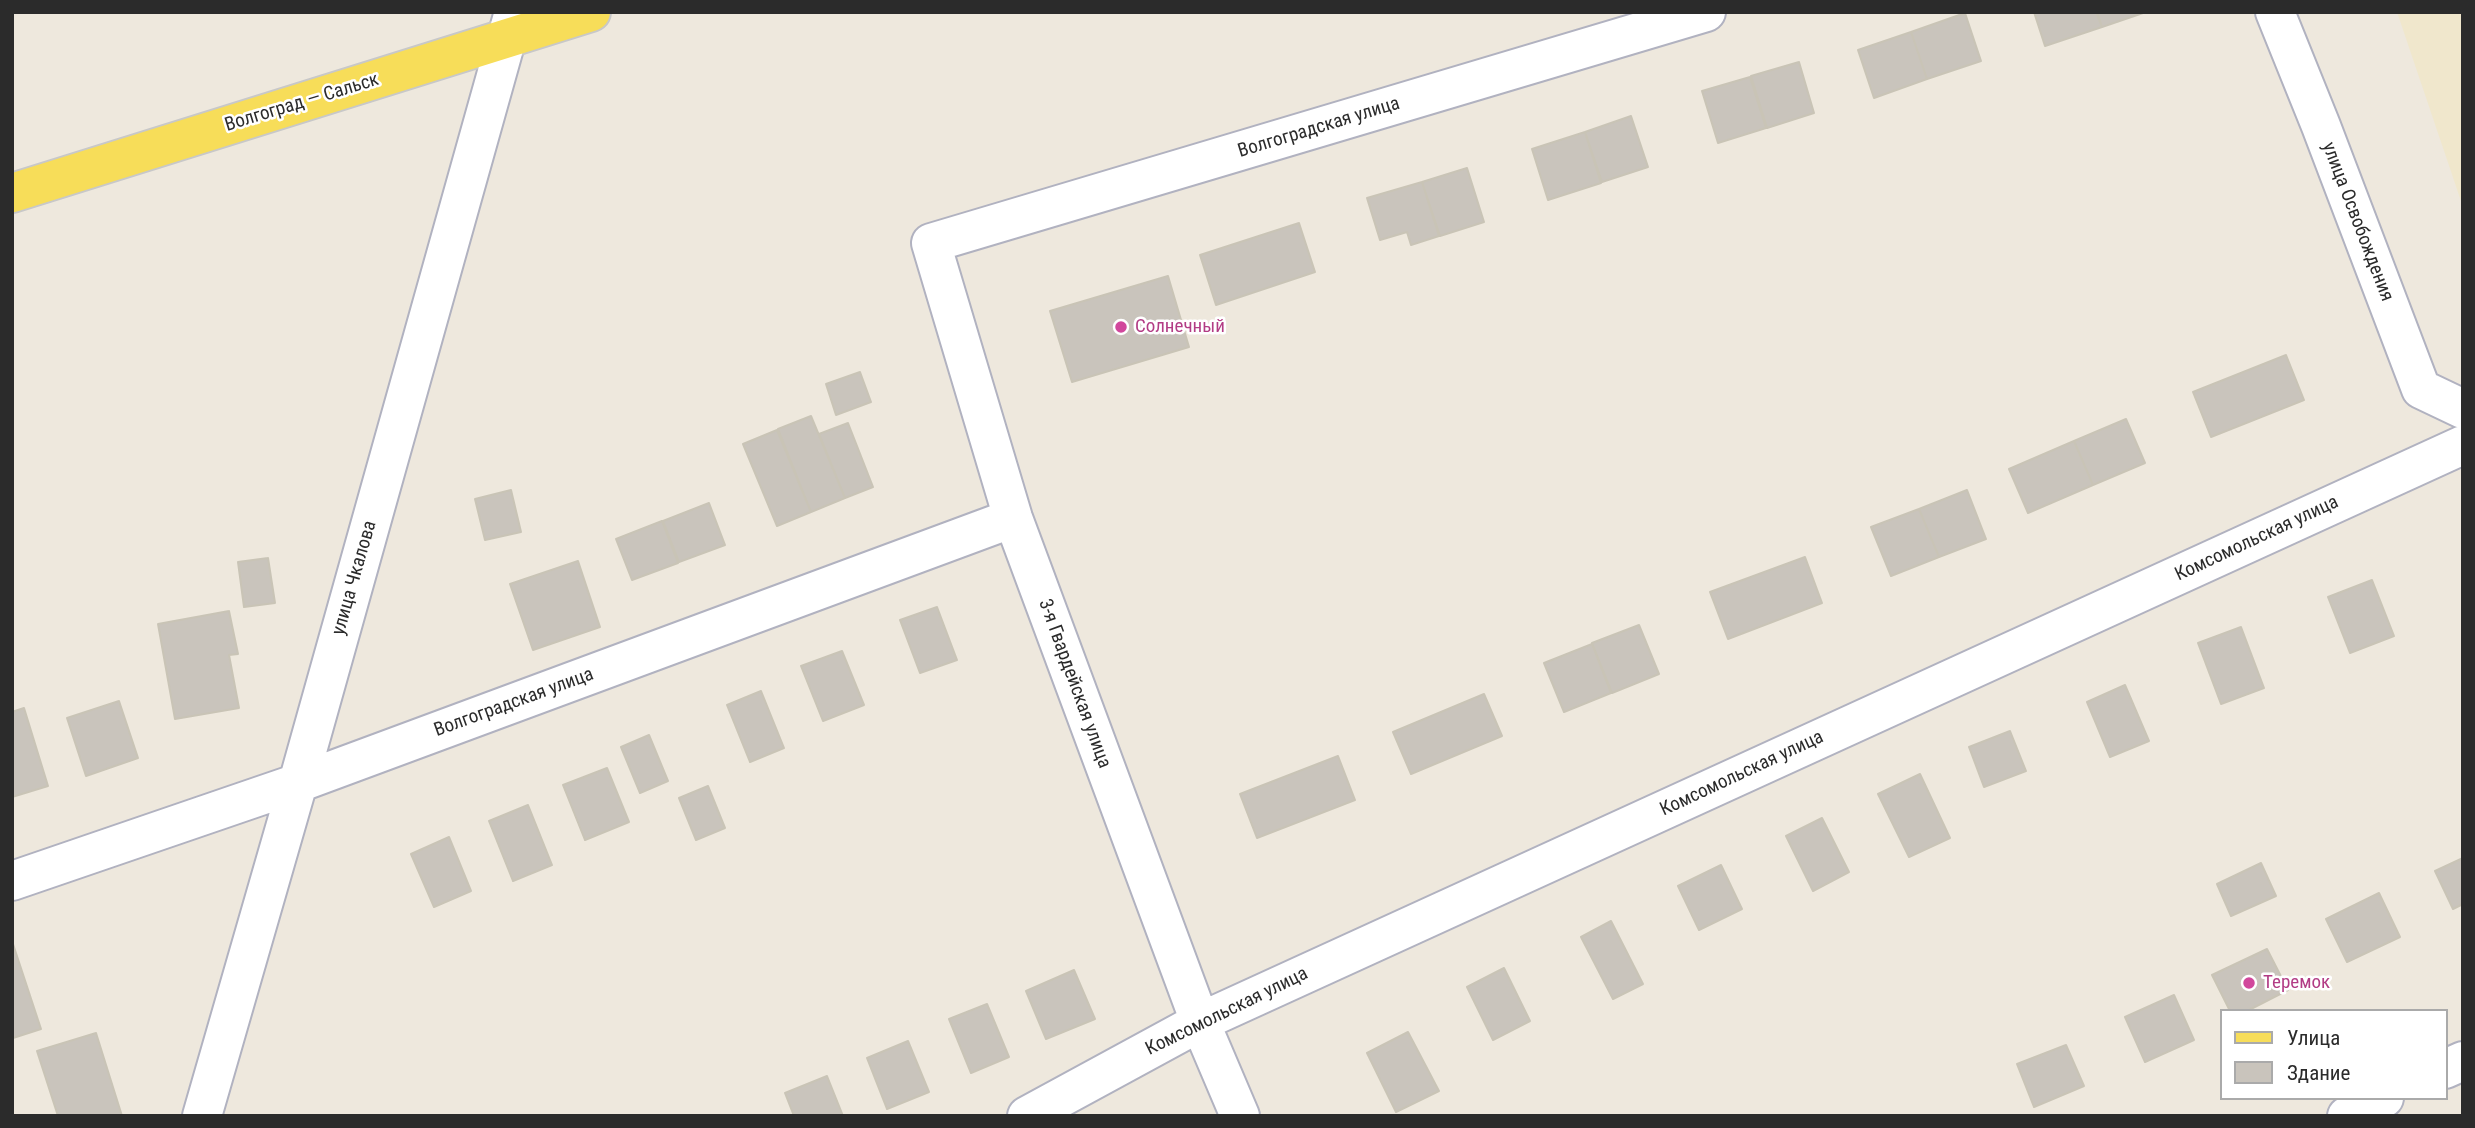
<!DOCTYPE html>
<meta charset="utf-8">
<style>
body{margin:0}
#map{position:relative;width:2475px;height:1128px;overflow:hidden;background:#eee8dd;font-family:"Roboto Condensed",sans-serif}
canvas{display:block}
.frame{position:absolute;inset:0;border:14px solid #2b2b2b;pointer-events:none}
.legend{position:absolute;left:2220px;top:1009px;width:228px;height:91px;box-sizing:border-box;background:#fff;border:2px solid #aaa;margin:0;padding:9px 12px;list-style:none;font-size:21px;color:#2b2b2b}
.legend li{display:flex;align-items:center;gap:14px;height:35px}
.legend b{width:35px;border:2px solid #aaa}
</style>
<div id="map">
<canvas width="2475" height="1128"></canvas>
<div class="frame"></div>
<ul class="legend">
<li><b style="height:9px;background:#f7dd59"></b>Улица</li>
<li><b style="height:19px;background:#c9c4bc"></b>Здание</li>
</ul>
</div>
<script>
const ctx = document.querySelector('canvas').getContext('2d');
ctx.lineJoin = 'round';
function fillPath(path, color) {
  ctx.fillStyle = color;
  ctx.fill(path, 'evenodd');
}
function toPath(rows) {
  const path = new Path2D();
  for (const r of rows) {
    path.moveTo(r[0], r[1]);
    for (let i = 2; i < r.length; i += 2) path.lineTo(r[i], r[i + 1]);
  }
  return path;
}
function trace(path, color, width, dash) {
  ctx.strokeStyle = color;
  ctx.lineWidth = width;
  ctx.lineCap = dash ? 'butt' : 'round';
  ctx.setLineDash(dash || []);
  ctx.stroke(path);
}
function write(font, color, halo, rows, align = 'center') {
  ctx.font = font + ' "Roboto Condensed",sans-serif';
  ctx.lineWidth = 5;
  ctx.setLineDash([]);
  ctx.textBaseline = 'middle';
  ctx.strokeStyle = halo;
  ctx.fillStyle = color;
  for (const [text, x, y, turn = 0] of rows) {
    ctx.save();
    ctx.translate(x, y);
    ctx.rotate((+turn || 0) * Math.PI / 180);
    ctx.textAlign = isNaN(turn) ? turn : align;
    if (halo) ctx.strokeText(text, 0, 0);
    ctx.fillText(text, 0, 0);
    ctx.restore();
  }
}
fillPath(toPath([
 [2397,12,2463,12,2463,207]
]), '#f0e7cc');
const building = toPath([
 [2034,12,2096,12,2102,27,2045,46,2034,12],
 [2097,12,2146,12,2102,27,2097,12],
 [1965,13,1981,61,1927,79,1911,32,1965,13],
 [1911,32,1927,79,1874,98,1858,50,1911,32],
 [1799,62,1814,113,1767,128,1751,76,1799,62],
 [1750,77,1766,128,1718,143,1702,91,1750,77],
 [1631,116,1648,167,1602,182,1585,132,1631,116],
 [1585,132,1601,183,1548,200,1532,149,1585,132],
 [1467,168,1484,222,1440,236,1422,182,1467,168],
 [1422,182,1439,236,1411,245,1407,232,1380,240,1367,198,1422,182],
 [1299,223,1315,272,1216,305,1200,255,1299,223],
 [1168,276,1189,347,1072,382,1050,311,1168,276],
 [2286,355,2304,400,2211,437,2193,392,2286,355],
 [860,372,871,402,836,415,826,384,860,372],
 [811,416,845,498,811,512,778,429,811,416],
 [2126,419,2145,463,2093,485,2074,441,2126,419],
 [848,423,873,487,845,498,819,434,848,423],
 [777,430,811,512,777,526,743,444,777,430],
 [2074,441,2093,485,2028,513,2009,469,2074,441],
 [511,490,521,532,485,540,475,499,511,490],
 [1967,490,1986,539,1939,557,1919,509,1967,490],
 [709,503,725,545,679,562,663,521,709,503],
 [1919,509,1939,557,1891,576,1871,527,1919,509],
 [662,521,678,563,632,580,616,539,662,521],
 [1805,557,1822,603,1728,639,1710,592,1805,557],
 [268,558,275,603,244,607,238,562,268,558],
 [578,561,600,627,533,650,510,584,578,561],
 [2372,580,2394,636,2350,653,2328,597,2372,580],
 [937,607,957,660,920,673,900,620,937,607],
 [229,611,238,654,229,655,239,708,175,719,158,624,229,611],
 [1639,625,1659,674,1612,693,1592,643,1639,625],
 [2241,627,2264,688,2221,704,2198,643,2241,627],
 [1592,644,1611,693,1564,712,1544,663,1592,644],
 [842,651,864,705,823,721,801,666,842,651],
 [2125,685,2149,741,2110,757,2087,702,2125,685],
 [761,691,784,748,750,762,727,705,761,691],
 [1484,694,1502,736,1411,774,1393,732,1484,694],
 [119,701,138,758,86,776,67,718,119,701],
 [24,708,48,786,12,797,12,712,24,708],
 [2010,731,2026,771,1984,787,1969,747,2010,731],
 [649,735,668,781,640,793,621,747,649,735],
 [1338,756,1355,800,1257,838,1240,794,1338,756],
 [607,768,629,822,585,840,563,785,607,768],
 [1920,774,1950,838,1909,857,1878,794,1920,774],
 [708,786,725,828,696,840,679,798,708,786],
 [528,805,552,865,513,881,489,821,528,805],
 [1822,818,1849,872,1813,891,1786,836,1822,818],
 [449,837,471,891,434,907,411,854,449,837],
 [2463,858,2463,904,2453,909,2435,871,2463,858],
 [2261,863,2276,896,2231,916,2217,884,2261,863],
 [1721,865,1742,909,1699,930,1678,886,1721,865],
 [2379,893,2400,937,2347,962,2326,919,2379,893],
 [1611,921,1643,984,1613,999,1581,937,1611,921],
 [12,941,41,1029,13,1038,12,1035,12,941],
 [2267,949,2288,990,2247,1011,2230,1011,2212,975,2267,949],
 [1504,968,1530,1021,1493,1040,1467,987,1504,968],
 [1074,970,1095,1019,1046,1039,1026,991,1074,970],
 [2174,995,2194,1040,2145,1062,2125,1017,2174,995],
 [987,1004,1009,1057,971,1073,949,1019,987,1004],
 [1408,1032,1439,1091,1396,1112,1367,1053,1408,1032],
 [96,1033,122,1116,58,1116,37,1051,96,1033],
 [908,1041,929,1092,887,1109,867,1058,908,1041],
 [2066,1045,2084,1086,2034,1107,2017,1064,2066,1045],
 [827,1076,843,1116,794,1116,785,1093,827,1076]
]);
fillPath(building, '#c9c4bc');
trace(building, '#c9c4b6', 2);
const minor = toPath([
 [2275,12,2321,126,2421,389,2463,409],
 [12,881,298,783,1013,518],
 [2445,1069,2463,1061],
 [202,1116,298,783,514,12],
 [1027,1116,1200,1022,2463,445],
 [1240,1116,1200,1022,1013,518,931,243,1706,12],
 [2347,1116,2384,1098]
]);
const major = toPath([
 [12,193,591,12]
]);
trace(minor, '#b1b2c0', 42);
trace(major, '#c8c8c8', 42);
trace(minor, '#fff', 38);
trace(major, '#f7dd59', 38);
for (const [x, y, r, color] of [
 [1121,327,7,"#d1479c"],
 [2249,983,7,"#d1479c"]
]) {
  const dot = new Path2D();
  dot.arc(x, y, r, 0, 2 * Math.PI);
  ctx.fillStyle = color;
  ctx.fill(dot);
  trace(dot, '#fff', 2.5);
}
write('19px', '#2b2b2b', '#fff', [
 ["Волгоград — Сальск",302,103,-17],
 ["Волгоградская улица",1319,128,-17],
 ["улица Освобождения",2357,222,69],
 ["Комсомольская улица",2257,539,-25],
 ["улица Чкалова",355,578,-74],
 ["3-я Гвардейская улица",1074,684,70],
 ["Волгоградская улица",514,703,-20],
 ["Комсомольская улица",1742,774,-25],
 ["Комсомольская улица",1227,1012,-26]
]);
write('19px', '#b23c85', '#fff', [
 ["Солнечный",1135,327],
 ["Теремок",2263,983]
], 'left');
</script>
